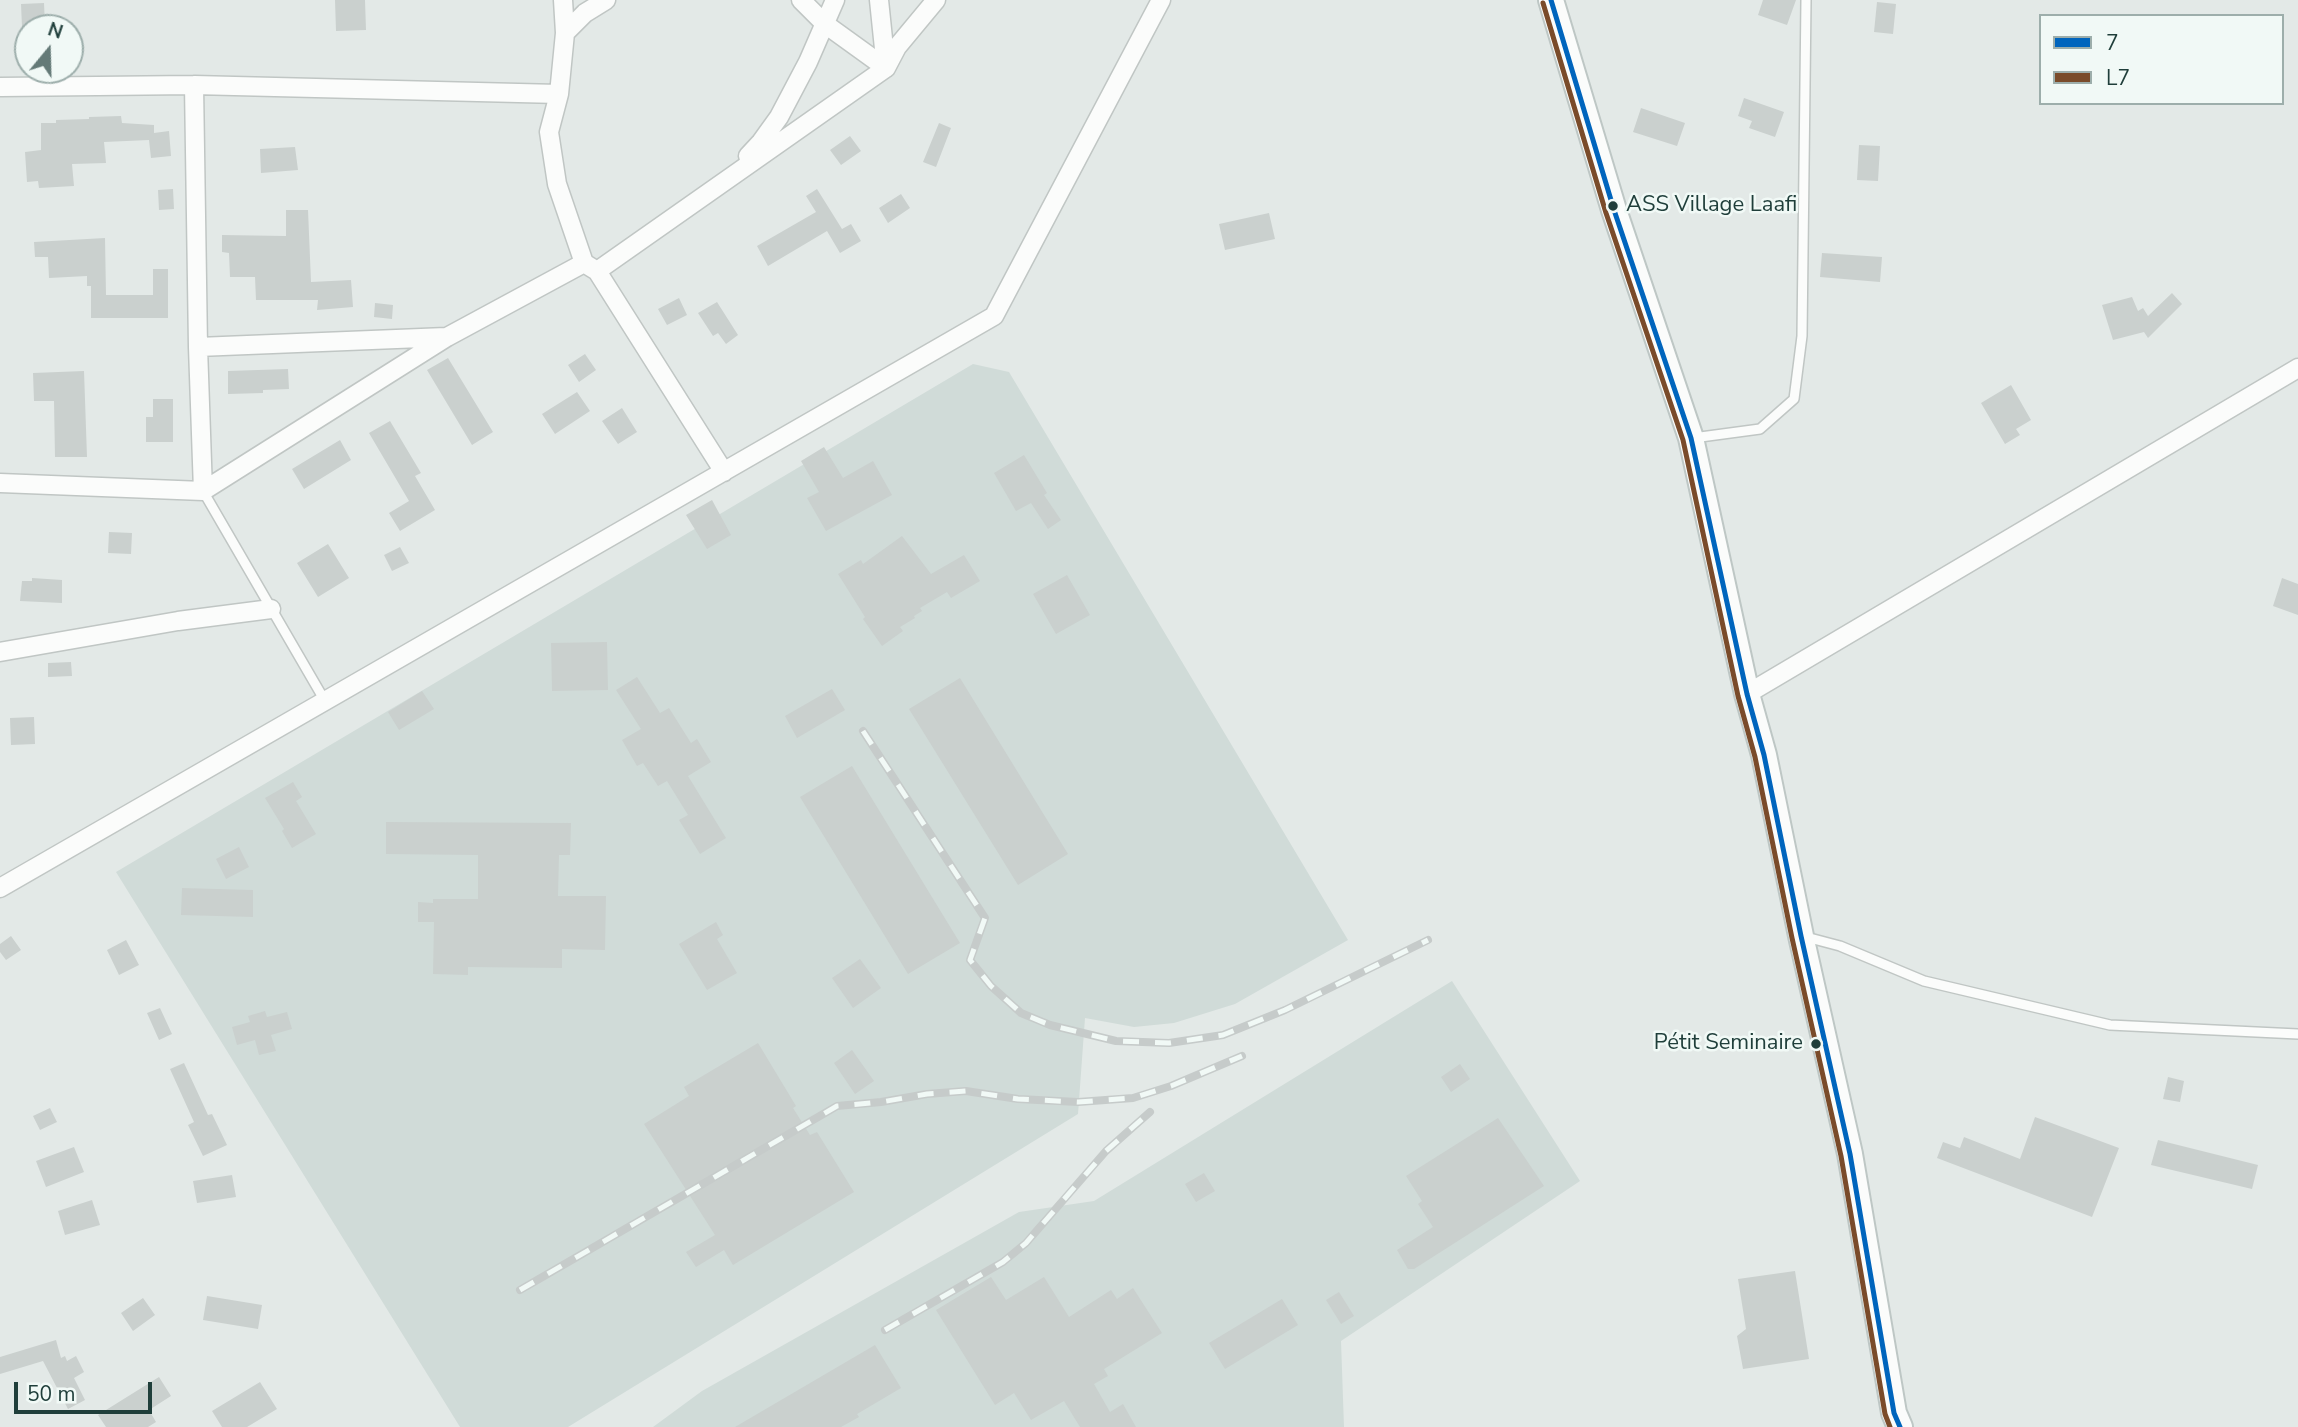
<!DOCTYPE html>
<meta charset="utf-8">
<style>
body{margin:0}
#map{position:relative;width:2298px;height:1427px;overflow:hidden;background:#e3e9e7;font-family:"Nunito Sans",sans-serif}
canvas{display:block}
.legend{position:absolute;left:2039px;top:14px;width:245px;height:91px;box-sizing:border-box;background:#f1f9f6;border:2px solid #9daeab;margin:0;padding:9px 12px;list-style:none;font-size:21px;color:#1f3e3a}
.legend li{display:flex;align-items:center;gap:14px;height:35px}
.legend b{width:35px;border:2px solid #9daeab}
.north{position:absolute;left:14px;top:14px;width:70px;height:70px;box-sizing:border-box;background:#f1f9f6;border:2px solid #9daeab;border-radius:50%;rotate:19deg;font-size:19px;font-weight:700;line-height:28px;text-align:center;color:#1f3e3a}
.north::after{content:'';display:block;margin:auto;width:24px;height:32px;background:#647a77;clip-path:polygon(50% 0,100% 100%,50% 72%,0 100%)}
.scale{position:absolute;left:14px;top:1382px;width:138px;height:32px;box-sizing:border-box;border:4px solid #1f3e3a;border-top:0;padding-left:9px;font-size:21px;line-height:24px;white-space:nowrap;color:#1f3e3a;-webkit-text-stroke:5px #f1f9f6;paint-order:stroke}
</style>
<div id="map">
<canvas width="2298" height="1427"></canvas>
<ul class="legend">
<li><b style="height:9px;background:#0065bd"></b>7</li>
<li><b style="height:9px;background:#7a4b2a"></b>L7</li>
</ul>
<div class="north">N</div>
<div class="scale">50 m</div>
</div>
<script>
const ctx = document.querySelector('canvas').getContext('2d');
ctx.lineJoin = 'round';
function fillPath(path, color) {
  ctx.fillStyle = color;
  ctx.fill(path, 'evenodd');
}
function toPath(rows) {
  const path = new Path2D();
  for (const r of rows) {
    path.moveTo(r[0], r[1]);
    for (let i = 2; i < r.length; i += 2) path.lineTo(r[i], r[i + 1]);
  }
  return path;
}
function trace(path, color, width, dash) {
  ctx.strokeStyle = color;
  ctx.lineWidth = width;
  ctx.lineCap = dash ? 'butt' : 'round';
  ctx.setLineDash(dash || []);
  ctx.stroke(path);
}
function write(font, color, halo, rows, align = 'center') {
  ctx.font = font + ' "Nunito Sans",sans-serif';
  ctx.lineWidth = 5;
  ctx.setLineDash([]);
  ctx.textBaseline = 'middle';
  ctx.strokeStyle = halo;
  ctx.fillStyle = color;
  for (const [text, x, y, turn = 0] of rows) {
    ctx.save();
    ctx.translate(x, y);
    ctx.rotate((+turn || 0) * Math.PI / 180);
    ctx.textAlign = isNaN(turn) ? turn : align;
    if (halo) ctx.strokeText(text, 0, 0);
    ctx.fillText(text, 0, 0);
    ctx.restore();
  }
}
fillPath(toPath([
 [973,364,1009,372,1348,940,1235,1004,1174,1023,1134,1027,1085,1018,1078,1114,568,1427,460,1427,116,872],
 [1452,981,1580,1181,1341,1341,1344,1427,653,1427,702,1391,1019,1212,1094,1201]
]), '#d0dbd8');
fillPath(toPath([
 [335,0,365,0,366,30,336,31],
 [1763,0,1796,0,1787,25,1758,15],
 [1877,2,1896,4,1893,34,1874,32],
 [44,3,45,26,22,27,21,4],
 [1744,98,1784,112,1775,137,1749,128,1752,121,1738,116],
 [1641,108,1685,123,1677,146,1633,132],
 [121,116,122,123,154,125,154,133,169,131,171,156,151,158,149,140,104,142,106,163,72,164,74,186,39,188,38,181,27,182,25,152,41,150,41,123,56,123,56,120,89,119,89,117],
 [939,123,951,128,936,167,923,162],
 [850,136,861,151,841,165,830,150],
 [1859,145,1880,146,1878,181,1857,180],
 [295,147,298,170,261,173,260,149],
 [173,189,174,209,159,210,158,190],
 [817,189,842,229,851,224,861,241,840,253,827,231,768,266,757,246,816,212,806,196],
 [901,194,910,208,888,223,879,208],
 [286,210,308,210,311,282,351,280,353,307,317,310,318,300,256,300,255,277,230,277,229,253,222,252,222,235,286,236],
 [1269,213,1275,239,1225,250,1219,224],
 [105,238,106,295,153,295,153,269,168,269,168,318,91,318,91,286,87,286,87,276,49,278,48,257,35,257,34,242],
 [1822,253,1882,257,1880,282,1820,277],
 [2172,293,2182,304,2148,338,2144,332,2113,340,2102,305,2132,297,2138,311,2143,308,2148,316],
 [679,298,687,315,667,325,658,309],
 [717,302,738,335,726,344,718,333,713,336,698,313],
 [375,303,393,305,392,319,374,317],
 [585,354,596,370,579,382,568,365],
 [448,358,493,432,472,445,427,370],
 [288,369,289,389,263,390,263,393,228,394,228,371],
 [84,371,87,457,55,457,54,401,34,401,33,373],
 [2011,385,2031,420,2016,429,2020,435,2005,444,1981,403],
 [577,392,590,411,555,434,542,414],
 [153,399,173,399,173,442,146,442,146,417,153,417],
 [622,408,637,432,618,444,602,421],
 [390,421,421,473,415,476,435,510,400,531,389,513,409,501,369,433],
 [340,440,351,460,304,489,292,469],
 [824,447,843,478,873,461,892,495,826,531,807,498,819,492,801,461],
 [1024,455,1047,493,1044,495,1061,520,1048,529,1031,503,1016,511,994,473],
 [712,500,731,535,707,549,686,515],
 [109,532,132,533,131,554,108,553],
 [902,536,931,574,964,555,980,581,951,598,947,592,920,608,922,611,914,616,915,618,900,627,903,631,882,646,863,619,865,617,838,574,861,560,863,564],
 [328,544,349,578,318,597,297,563],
 [400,547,409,563,392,571,384,555],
 [1067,575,1090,615,1056,634,1033,594],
 [32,578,62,580,62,603,20,601,22,581,32,581],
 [2282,578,2298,584,2298,615,2273,606],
 [607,642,608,690,552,691,551,643],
 [71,662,72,676,48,677,48,663],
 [637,677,660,713,669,708,691,743,697,739,711,762,688,776,726,838,700,854,679,820,688,815,667,781,658,786,643,763,637,766,622,740,641,729,616,690],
 [960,678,1068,854,1018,885,909,709],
 [832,689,845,710,797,738,785,716],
 [422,691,434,709,399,730,388,712],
 [34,717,35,744,11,745,10,718],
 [852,766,960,943,908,974,800,797],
 [293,782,302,797,296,801,316,834,292,848,282,831,284,829,265,798],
 [386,822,571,823,570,855,559,855,558,896,606,896,605,950,562,949,562,968,468,967,468,975,433,974,434,922,418,922,418,902,433,903,433,899,478,899,478,855,386,854],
 [239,847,249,867,226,879,216,859],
 [182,888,253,890,253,917,181,915],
 [716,922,723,935,717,939,737,973,707,990,679,944],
 [11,936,21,950,6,960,0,952,0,944],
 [126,940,139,965,119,975,107,950],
 [860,959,881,988,853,1008,832,978],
 [160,1008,172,1034,159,1040,147,1013],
 [265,1011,267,1017,287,1012,292,1029,271,1035,276,1051,259,1055,255,1040,237,1045,232,1027,250,1022,248,1016],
 [758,1043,796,1106,793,1108,810,1135,817,1132,854,1192,733,1265,724,1250,696,1267,686,1252,715,1235,644,1124,689,1096,684,1087],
 [852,1050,874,1081,855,1094,834,1063],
 [184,1063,208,1115,212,1114,227,1145,203,1156,188,1125,194,1122,170,1069],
 [1460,1064,1470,1079,1451,1092,1441,1077],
 [2168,1077,2184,1081,2180,1102,2163,1099],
 [50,1108,57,1122,40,1130,33,1116],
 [2035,1117,2119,1148,2092,1217,1937,1158,1943,1142,1960,1148,1964,1137,2020,1159],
 [1498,1118,1544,1186,1414,1269,1408,1269,1397,1250,1433,1227,1418,1204,1422,1201,1406,1176],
 [2158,1140,2258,1165,2252,1189,2151,1165],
 [74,1147,84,1172,46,1187,36,1161],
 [1204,1173,1215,1191,1196,1202,1185,1184],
 [232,1175,236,1197,197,1203,193,1181],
 [92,1200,100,1225,65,1235,58,1211],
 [1795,1271,1809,1359,1743,1369,1737,1336,1746,1329,1738,1279],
 [991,1277,1006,1300,1044,1277,1069,1317,1111,1290,1117,1299,1133,1288,1162,1333,1104,1369,1108,1376,1094,1384,1110,1412,1123,1404,1136,1427,1080,1427,1064,1401,1031,1420,1014,1393,995,1405,936,1310],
 [1339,1292,1354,1316,1341,1324,1326,1300],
 [207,1296,262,1305,258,1329,203,1320],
 [143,1298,155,1315,133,1331,121,1313],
 [1282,1299,1298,1325,1225,1369,1209,1343],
 [56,1340,61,1358,65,1356,67,1361,76,1356,84,1372,74,1378,85,1400,68,1409,43,1361,0,1374,0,1357],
 [875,1345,901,1388,857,1414,859,1417,841,1427,735,1427],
 [159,1377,171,1396,149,1410,156,1422,148,1427,106,1427,98,1415],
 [260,1382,277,1409,247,1427,222,1427,212,1411]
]), '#cad0ce');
const lane = toPath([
 [1693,438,1760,429,1794,399,1802,336,1806,0],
 [203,491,325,701],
 [1806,937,1840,946,1924,981,2110,1025,2298,1034]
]);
const street = toPath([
 [563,0,565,33,559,94,549,132,557,184,584,263],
 [801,0,825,24,886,68],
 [879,0,886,68],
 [565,33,585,13,606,0],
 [194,85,198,347,203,491],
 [0,87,194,85,559,94],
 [748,156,761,142,779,117,808,62,835,0],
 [597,271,724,472],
 [198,347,446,337],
 [0,483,203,491,447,337,584,263,597,271,886,68,897,47,936,0],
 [0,652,178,621,271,609],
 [1747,694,2298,368],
 [0,888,994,316,1161,0]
]);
const secondary = toPath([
 [1551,0,1614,210,1691,438,1747,694,1764,755,1801,936,1850,1154,1894,1413,1900,1427]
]);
trace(lane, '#c0c6c4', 12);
trace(street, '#c0c6c4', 21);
trace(secondary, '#bec7c5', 28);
trace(lane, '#fbfcfb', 9);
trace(street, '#fbfcfb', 18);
trace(secondary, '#fbfcfb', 24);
const rail = toPath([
 [863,731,985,918,970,960,991,986,1021,1013,1050,1025,1116,1041,1169,1043,1223,1035,1285,1010,1428,940],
 [520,1290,837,1106,881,1102,927,1094,966,1091,1018,1099,1078,1102,1133,1098,1171,1086,1242,1056],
 [885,1330,1003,1262,1026,1243,1106,1151,1150,1112]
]);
trace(rail, '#c6cbca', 8);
trace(rail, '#f1f9f6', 5, [16]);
trace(toPath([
 [1551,0,1614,210,1691,438,1747,694,1764,755,1801,936,1850,1154,1894,1413,1900,1427]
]), '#0065bd', 5);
trace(toPath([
 [1543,3,1606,213,1683,440,1738,696,1755,757,1792,938,1841,1156,1885,1414,1890,1427]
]), '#7a4b2a', 5);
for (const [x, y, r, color] of [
 [1613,206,6,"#1f3e3a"],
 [1816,1044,6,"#1f3e3a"]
]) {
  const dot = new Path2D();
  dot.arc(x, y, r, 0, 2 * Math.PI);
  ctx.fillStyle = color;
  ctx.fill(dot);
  trace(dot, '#f1f9f6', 2.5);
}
write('22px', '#1f3e3a', '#f1f9f6', [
 ["ASS Village Laafi",1626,206],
 ["Pétit Seminaire",1803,1044,"right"]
], 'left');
</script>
